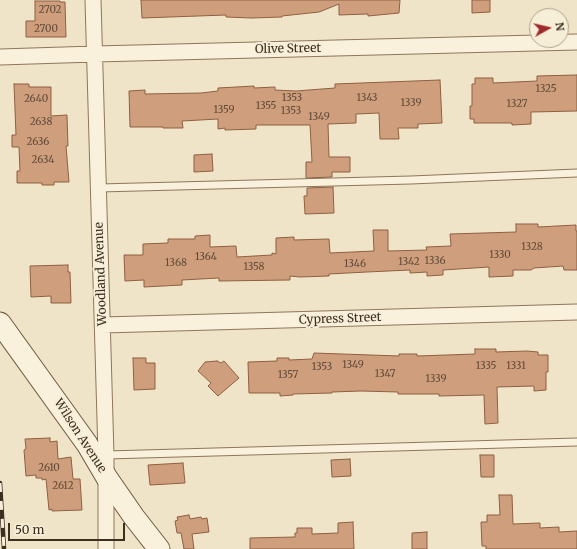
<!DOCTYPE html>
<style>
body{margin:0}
#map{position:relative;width:577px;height:549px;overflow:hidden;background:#f0e4c8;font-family:Merriweather,serif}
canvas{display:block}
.north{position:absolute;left:529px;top:8px;width:40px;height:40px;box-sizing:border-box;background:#f7eed8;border:1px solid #ada18e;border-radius:50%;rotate:82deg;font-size:11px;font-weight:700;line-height:16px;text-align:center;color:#3d2e20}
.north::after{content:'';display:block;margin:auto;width:14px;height:18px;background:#9e2a2b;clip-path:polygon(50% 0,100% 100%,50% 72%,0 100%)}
.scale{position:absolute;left:8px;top:523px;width:117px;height:18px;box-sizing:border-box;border:2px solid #3d2e20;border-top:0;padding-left:5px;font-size:12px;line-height:14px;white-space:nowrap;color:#3d2e20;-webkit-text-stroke:3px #f7eed8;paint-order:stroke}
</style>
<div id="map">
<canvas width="577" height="549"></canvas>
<div class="north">N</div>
<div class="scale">50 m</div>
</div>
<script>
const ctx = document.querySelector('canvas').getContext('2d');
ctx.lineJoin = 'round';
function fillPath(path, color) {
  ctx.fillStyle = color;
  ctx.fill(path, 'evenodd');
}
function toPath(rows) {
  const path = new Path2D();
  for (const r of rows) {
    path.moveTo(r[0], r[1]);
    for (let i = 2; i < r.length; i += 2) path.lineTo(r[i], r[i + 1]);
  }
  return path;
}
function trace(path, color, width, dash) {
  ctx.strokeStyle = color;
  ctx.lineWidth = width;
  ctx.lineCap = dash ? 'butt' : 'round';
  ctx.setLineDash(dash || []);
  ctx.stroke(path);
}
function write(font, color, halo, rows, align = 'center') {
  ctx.font = font + ' Merriweather,serif';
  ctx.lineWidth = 4;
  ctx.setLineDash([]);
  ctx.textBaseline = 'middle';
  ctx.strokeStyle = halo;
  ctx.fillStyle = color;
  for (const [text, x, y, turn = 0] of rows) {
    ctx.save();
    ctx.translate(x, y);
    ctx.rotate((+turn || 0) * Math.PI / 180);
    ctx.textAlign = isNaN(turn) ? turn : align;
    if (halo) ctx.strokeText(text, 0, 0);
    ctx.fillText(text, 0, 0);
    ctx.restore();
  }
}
const building = toPath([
 [141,0,400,0,399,13,368,16,368,14,339,15,339,4,319,12,282,16,282,17,252,18,226,17,226,15,142,18,141,0],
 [472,0,490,0,490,12,472,13,472,0],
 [35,1,60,1,60,2,65,2,66,37,26,37,26,21,35,21,35,1],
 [577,75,577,111,531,112,531,124,512,125,512,123,474,123,474,119,470,119,470,106,472,106,472,84,475,84,475,78,493,78,493,83,537,81,537,76,577,75],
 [440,80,442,123,418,124,418,128,398,128,399,139,380,139,379,113,356,114,356,123,328,124,329,157,350,157,350,172,332,172,332,177,306,178,306,162,312,162,310,125,256,125,256,129,225,130,225,128,218,129,218,119,182,121,183,128,163,128,163,127,130,127,129,91,145,90,145,94,201,93,218,91,218,88,254,86,254,88,275,87,275,90,296,91,335,88,335,84,440,80],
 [14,84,29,84,29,87,51,87,51,116,67,115,68,146,66,146,69,182,54,182,54,185,42,185,42,183,17,183,17,171,20,171,19,147,12,147,12,135,16,135,14,84],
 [212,154,213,171,194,172,194,155,212,154],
 [333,187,334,213,305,214,304,196,307,196,307,188,333,187],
 [516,224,538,224,538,227,576,225,576,231,577,231,577,270,564,270,563,266,534,268,531,270,513,270,513,276,489,277,489,267,443,270,443,275,427,276,427,272,410,273,410,270,367,272,329,274,329,276,300,277,290,276,290,280,219,281,219,278,182,280,182,285,144,287,144,280,125,281,124,255,143,255,143,244,168,243,168,239,195,239,195,236,210,235,210,247,236,246,237,257,272,255,272,253,276,254,276,238,294,237,294,240,329,239,330,253,374,251,373,230,388,230,388,251,427,250,426,247,451,246,450,234,516,232,516,224],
 [68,265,68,272,70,272,71,303,51,303,51,296,31,297,30,266,68,265],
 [475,349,496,349,496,352,527,351,538,352,538,355,548,355,548,372,546,372,546,390,534,391,534,386,497,387,498,423,485,424,484,395,439,396,439,394,398,394,398,392,361,391,332,392,332,393,293,394,293,395,280,396,280,393,249,393,248,362,277,361,277,358,289,358,289,360,312,359,314,353,399,356,399,354,417,354,417,356,475,354,475,349],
 [133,358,146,358,146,363,155,363,155,389,134,390,133,358],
 [217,361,221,363,224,361,239,378,218,396,208,386,211,383,198,371,205,362,217,361],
 [50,438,50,442,57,441,58,459,71,457,73,479,80,479,82,510,52,511,52,509,49,510,46,479,42,480,42,478,36,478,36,475,26,476,24,450,26,449,25,439,50,438],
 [480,455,494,455,494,477,481,477,480,455],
 [350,459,351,476,332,477,331,460,350,459],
 [183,463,185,483,150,485,148,465,183,463],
 [499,495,512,495,513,524,540,523,540,528,559,527,559,532,577,531,577,549,486,549,486,546,482,546,481,522,487,522,487,515,500,515,499,495],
 [189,515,190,519,201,517,202,519,207,518,209,532,192,534,194,549,184,549,181,533,177,533,175,521,178,520,177,517,189,515],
 [353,522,354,549,250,549,250,538,295,537,295,533,297,533,297,528,312,528,312,534,338,533,338,523,353,522],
 [427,532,427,549,412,549,412,533,427,532]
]);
fillPath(building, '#cf9f7d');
trace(building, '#8d5f41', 1);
const lane = toPath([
 [99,188,411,180,577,173],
 [106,455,577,442]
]);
const street = toPath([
 [93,0,106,455,106,549],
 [0,57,95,54,577,42],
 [103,325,577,312]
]);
const secondary = toPath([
 [0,323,87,444,107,478,134,517,159,549]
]);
trace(lane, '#8d765c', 9);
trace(street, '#8d765c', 17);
trace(secondary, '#6f573f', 23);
trace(lane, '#faf1dc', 7);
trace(street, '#faf1dc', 15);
trace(secondary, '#faf1dc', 21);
const rail = toPath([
 [0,483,4,549]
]);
trace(rail, '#3d2e20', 4.5);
trace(rail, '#f7eed8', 3, [9]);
write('10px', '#624a37', null, [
 ["2702",50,10],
 ["2700",46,29],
 ["1325",546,89],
 ["1353",292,98],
 ["1343",367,98],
 ["2640",36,99],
 ["1339",411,103],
 ["1327",517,104],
 ["1355",266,106],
 ["1359",224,110],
 ["1353",291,111],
 ["1349",319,117],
 ["2638",41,122],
 ["2636",38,142],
 ["2634",43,160],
 ["1328",532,247],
 ["1330",500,255],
 ["1364",206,257],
 ["1336",435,261],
 ["1342",409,262],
 ["1368",176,263],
 ["1346",355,264],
 ["1358",254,267],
 ["1349",353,365],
 ["1335",486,366],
 ["1331",516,366],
 ["1353",322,367],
 ["1347",385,374],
 ["1357",288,375],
 ["1339",436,379],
 ["2610",49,468],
 ["2612",63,486]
]);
write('12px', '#3d2e20', '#f7eed8', [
 ["Olive Street",288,49,-1],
 ["Woodland Avenue",101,274,-92],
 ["Cypress Street",340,319,-2],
 ["Wilson Avenue",80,436,57]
]);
</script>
